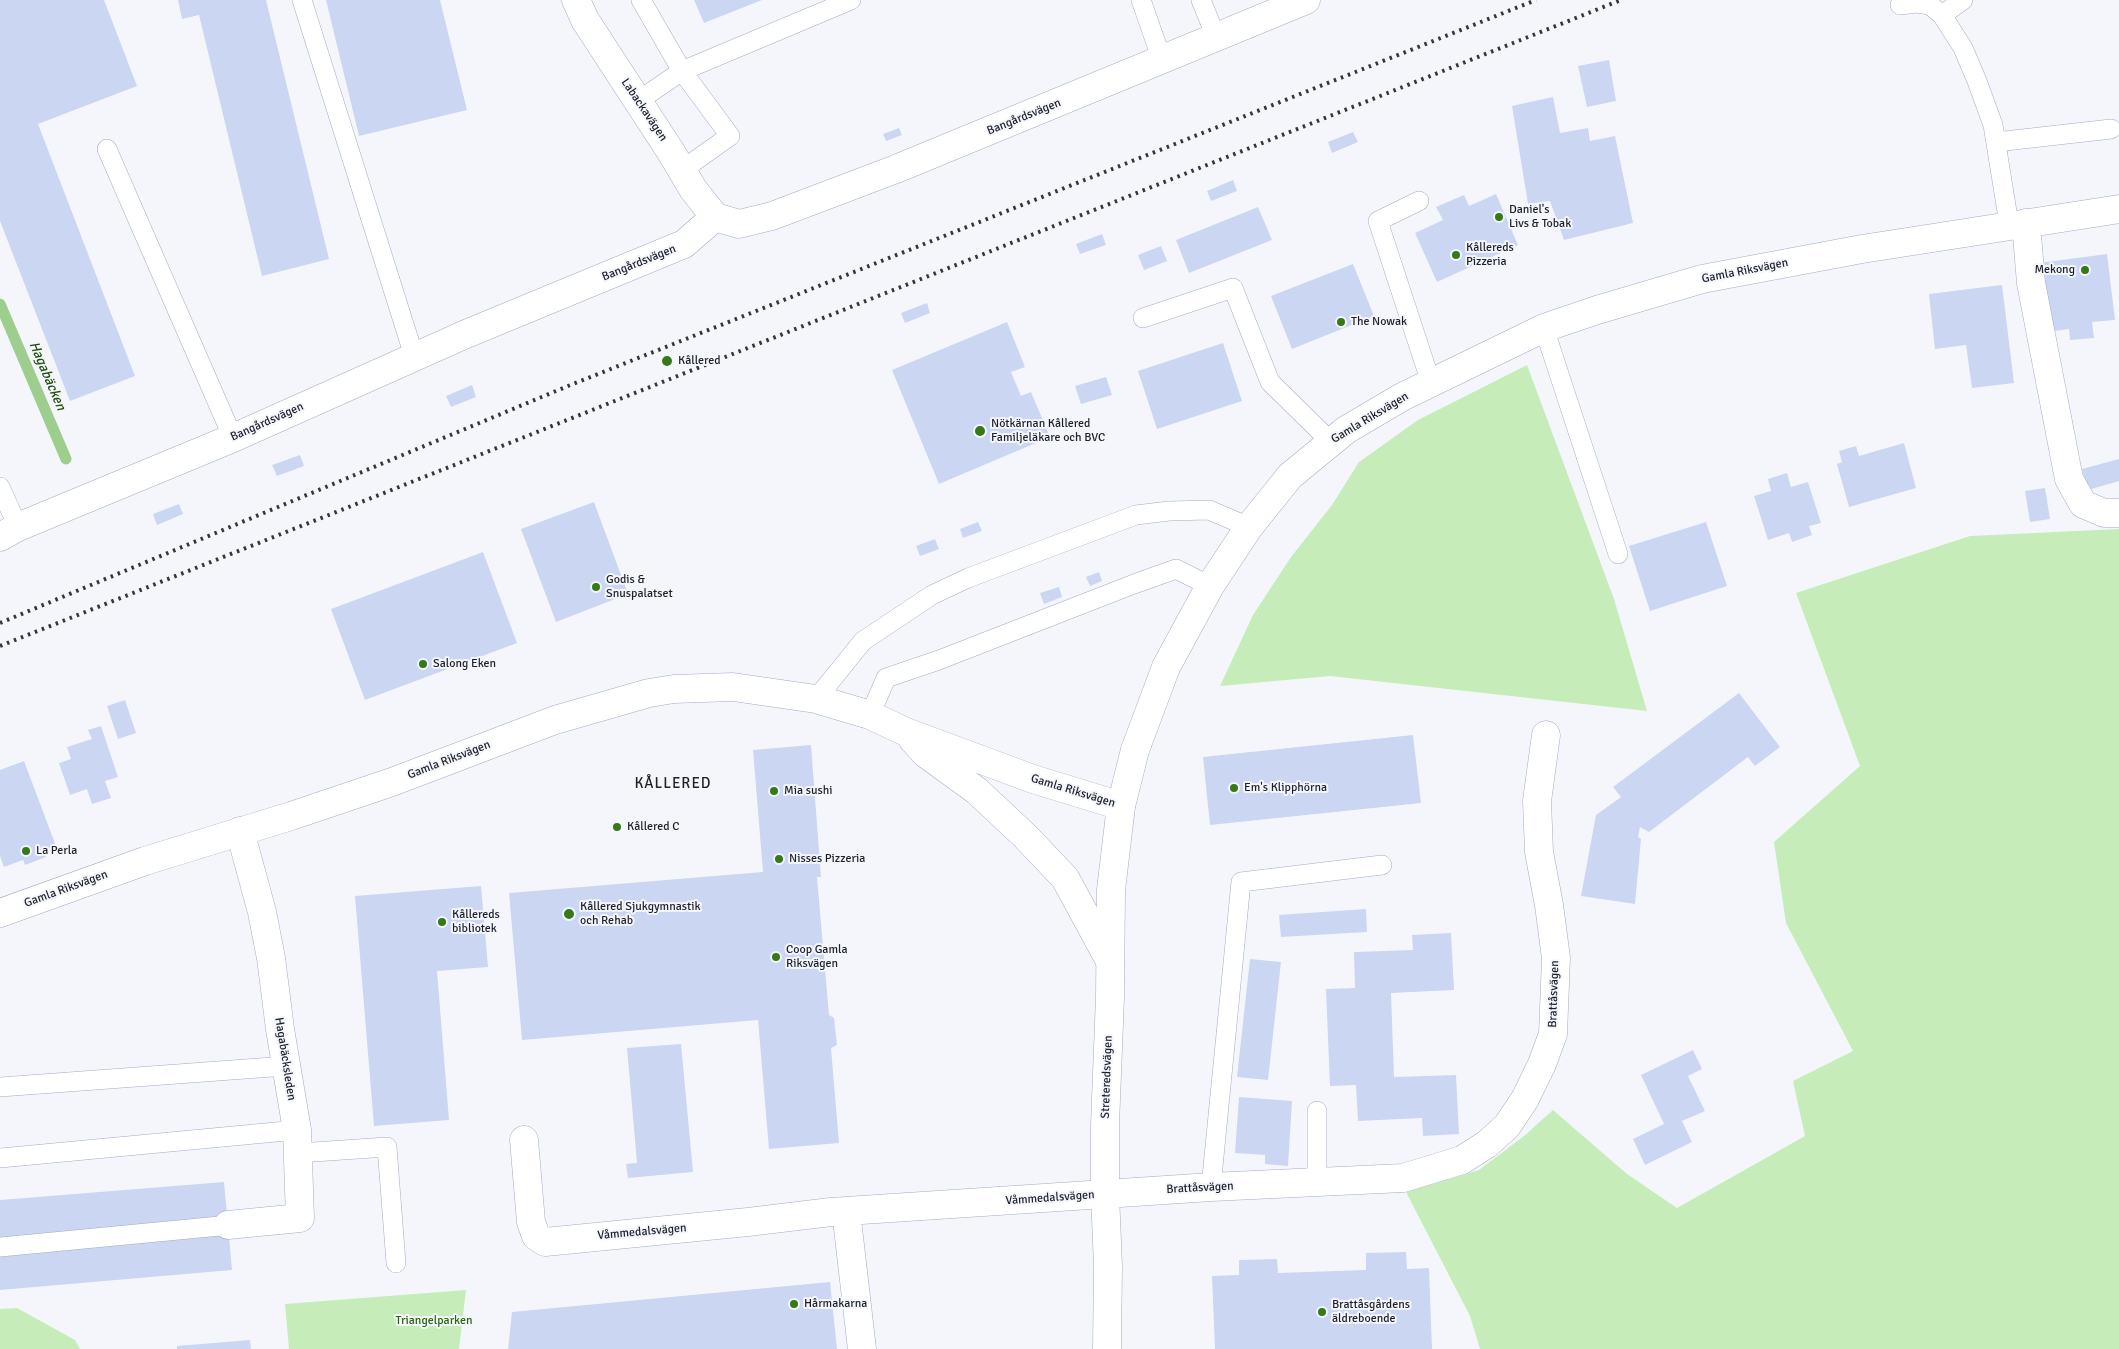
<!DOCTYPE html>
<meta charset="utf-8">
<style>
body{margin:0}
canvas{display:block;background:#f4f6fc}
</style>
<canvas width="2119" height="1349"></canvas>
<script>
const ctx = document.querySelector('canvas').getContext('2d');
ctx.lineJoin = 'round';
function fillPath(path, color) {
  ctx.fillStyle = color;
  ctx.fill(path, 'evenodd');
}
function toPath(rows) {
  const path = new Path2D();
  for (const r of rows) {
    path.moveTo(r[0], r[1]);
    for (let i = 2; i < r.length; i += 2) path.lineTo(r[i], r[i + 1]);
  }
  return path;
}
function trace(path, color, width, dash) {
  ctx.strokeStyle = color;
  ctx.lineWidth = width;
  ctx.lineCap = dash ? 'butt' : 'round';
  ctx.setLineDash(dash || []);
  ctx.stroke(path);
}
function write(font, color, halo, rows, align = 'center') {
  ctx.font = font + ' Signika,sans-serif';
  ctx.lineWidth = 4;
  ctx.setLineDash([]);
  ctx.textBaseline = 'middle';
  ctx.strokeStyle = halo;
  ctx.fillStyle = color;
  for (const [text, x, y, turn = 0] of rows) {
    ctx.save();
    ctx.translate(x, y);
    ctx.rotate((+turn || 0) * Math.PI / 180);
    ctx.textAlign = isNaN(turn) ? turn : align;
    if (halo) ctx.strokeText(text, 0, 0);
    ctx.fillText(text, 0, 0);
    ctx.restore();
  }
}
fillPath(toPath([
 [1527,365,1614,599,1647,711,1330,676,1220,686,1253,615,1291,557,1332,505,1359,462,1418,420],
 [2119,529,2119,1349,1480,1349,1470,1316,1406,1192,1479,1170,1524,1136,1553,1110,1627,1174,1677,1208,1805,1136,1793,1081,1853,1051,1786,923,1774,842,1860,766,1796,593,1970,536],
 [466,1290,459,1349,289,1349,285,1304],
 [17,1308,75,1340,80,1349,0,1349,0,1309]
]), '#c6edb9');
trace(toPath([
 [0,304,66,459]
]), '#9dce8d', 11);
fillPath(toPath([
 [0,0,104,0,137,86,38,124,135,376,70,401,0,221],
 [178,0,266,0,329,259,262,276,199,15,182,19],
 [326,0,440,0,467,110,359,136],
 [694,0,762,0,704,23],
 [1609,60,1616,101,1587,107,1578,66],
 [1553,97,1560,133,1588,128,1590,141,1615,136,1633,223,1564,240,1550,201,1528,204,1512,106],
 [899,128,902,135,886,141,883,134],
 [1353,132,1358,142,1332,153,1328,142],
 [1233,180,1237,191,1211,201,1207,191],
 [1496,194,1518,245,1437,282,1415,233,1443,220,1436,207,1464,195,1469,206],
 [1258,207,1272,240,1189,273,1176,240],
 [1102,234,1106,245,1080,254,1076,244],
 [1161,246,1167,261,1144,270,1138,255],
 [2107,254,2115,320,2092,322,2094,338,2070,340,2069,329,2047,332,2039,263],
 [1353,264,1374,316,1292,349,1271,296],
 [2002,285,2014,383,1972,388,1966,345,1935,349,1929,294],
 [927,303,930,313,905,323,901,313],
 [1007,322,1025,367,1011,372,1021,396,1031,392,1050,437,939,484,892,370],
 [1223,343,1242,401,1157,429,1138,371],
 [1106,377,1112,395,1081,404,1075,386],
 [472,385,476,397,451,407,446,396],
 [1904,443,1916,488,1849,507,1837,464,1842,462,1839,451,1856,446,1859,456],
 [300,455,304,466,277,476,272,465],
 [2119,459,2119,481,2088,490,2082,469],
 [1787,473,1791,487,1808,482,1821,523,1809,526,1812,535,1792,542,1789,533,1768,540,1754,496,1771,491,1768,479],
 [2045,488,2050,519,2030,522,2025,491],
 [594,502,628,594,556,622,521,529],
 [179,504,183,514,157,525,153,514],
 [978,522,982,531,963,538,960,529],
 [1706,522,1727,586,1650,611,1629,546],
 [935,539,939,549,920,556,916,546],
 [483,552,517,643,365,700,331,609],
 [1099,572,1102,581,1090,586,1086,577],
 [1059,587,1062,597,1044,604,1040,593],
 [1739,693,1780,747,1755,766,1748,757,1649,832,1640,827,1638,837,1641,839,1635,904,1581,896,1596,815,1621,797,1613,787],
 [125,700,136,733,118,739,107,706],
 [101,726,118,777,105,781,111,798,92,804,87,789,70,795,59,763,71,759,67,747,92,739,88,730],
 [1413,735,1421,803,1210,825,1203,757],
 [811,745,821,877,817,877,829,1015,834,1018,837,1045,831,1048,839,1143,769,1149,758,1020,522,1040,509,893,763,872,753,750],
 [24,761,56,846,43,851,46,857,25,865,23,860,4,867,0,856,0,770],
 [481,886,488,967,437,971,449,1120,374,1126,355,896],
 [1366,909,1367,932,1281,937,1279,915],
 [1451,933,1454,990,1391,993,1394,1077,1456,1075,1459,1134,1423,1136,1422,1118,1358,1121,1356,1085,1330,1086,1326,989,1355,988,1354,952,1413,950,1412,935],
 [1250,959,1281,962,1268,1080,1237,1077],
 [681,1044,693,1172,628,1178,626,1164,637,1163,627,1048],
 [1693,1050,1702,1069,1688,1076,1705,1111,1682,1121,1692,1142,1645,1165,1633,1139,1664,1124,1641,1075],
 [1239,1097,1292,1101,1288,1166,1265,1164,1265,1155,1235,1153],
 [224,1182,232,1270,0,1290,0,1200],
 [1406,1252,1407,1269,1429,1268,1432,1349,1215,1349,1212,1276,1239,1275,1239,1260,1277,1259,1278,1273,1366,1270,1366,1253],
 [830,1282,837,1349,508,1349,512,1312],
 [250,1340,251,1349,177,1349,177,1346]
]), '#cbd7f2');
const lane = toPath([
 [302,0,414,356],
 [641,0,682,71,730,136,682,170],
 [1141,0,1162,60],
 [1201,0,1216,37],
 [1900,5,1917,3,1930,5,1942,15,1963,48,1977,81,1993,125,2009,224],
 [1942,15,1963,0],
 [638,101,682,71,851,0],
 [1996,142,2111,129],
 [107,149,233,438],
 [1419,201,1378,221,1431,383],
 [1143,318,1233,288,1270,382,1331,442],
 [1544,328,1618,554],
 [0,487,18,527],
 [816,699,863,641,932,595,968,578,1136,515,1169,511,1209,510,1249,527],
 [870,715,886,678,939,660,1134,584,1176,569,1210,586],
 [0,1087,286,1066],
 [299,1153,387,1147,396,1263],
 [0,1158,297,1130],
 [1317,1183,1317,1111],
 [1211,1187,1241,882,1382,865],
 [0,1247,220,1226]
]);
const street = toPath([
 [576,0,585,20,671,152,693,189,715,217],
 [715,217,739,224,772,216,896,169,1306,0],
 [2026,223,2031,283,2069,479,2083,504,2104,513,2119,513],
 [0,537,18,527,233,438,466,334,684,244,715,217],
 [524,1140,531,1222,536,1236,545,1242,748,1222,831,1212,1211,1187,1403,1178,1462,1160,1487,1144,1507,1126,1525,1099,1542,1064,1553,1034,1556,958,1549,905,1539,852,1537,801,1546,735],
 [846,1211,862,1349],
 [228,1225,300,1218,297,1130,280,1029,271,958,262,912,240,831],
 [1107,1349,1108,1266,1105,1194,1105,1125,1110,997,1111,890,1121,806]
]);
const secondary = toPath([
 [913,740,926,754,977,791,1025,836,1065,878,1110,961],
 [0,913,145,861,291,816,392,782,555,720,649,693,674,689,733,687,816,699,870,715,906,732,1033,779,1121,806,1135,750,1166,667,1210,586,1249,527,1290,476,1346,430,1402,397,1544,328,1597,310,1702,279,1862,249,2119,209]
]);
trace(lane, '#a1acc6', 20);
trace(street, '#a1acc6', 29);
trace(secondary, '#a1acc6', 29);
trace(lane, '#fff', 19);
trace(street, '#fff', 28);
trace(secondary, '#fff', 28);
trace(toPath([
 [0,623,568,386,1536,0],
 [0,646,1621,0]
]), '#333640', 4, [2.5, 5]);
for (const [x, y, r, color] of [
 [1499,217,5,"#367919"],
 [1456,255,5,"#367919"],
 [2085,270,5,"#367919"],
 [1341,322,5,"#367919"],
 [667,361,6,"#367919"],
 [980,431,6,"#367919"],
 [596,587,5,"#367919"],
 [423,664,5,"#367919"],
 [1234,788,5,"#367919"],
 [774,791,5,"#367919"],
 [617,827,5,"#367919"],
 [26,851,5,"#367919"],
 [779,859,5,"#367919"],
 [569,914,6,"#367919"],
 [442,922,5,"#367919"],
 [776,957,5,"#367919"],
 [794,1304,5,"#367919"],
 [1322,1312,5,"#367919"]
]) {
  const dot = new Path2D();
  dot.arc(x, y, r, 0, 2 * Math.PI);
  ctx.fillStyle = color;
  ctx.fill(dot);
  trace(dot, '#f4f6fc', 2);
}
write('12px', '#1d212b', '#f4f6fc', [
 ["Labackavägen",644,110,56],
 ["Bangårdsvägen",1024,117,-22],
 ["Bangårdsvägen",639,263,-22],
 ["Gamla Riksvägen",1745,271,-11],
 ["Gamla Riksvägen",1370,418,-31],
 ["Bangårdsvägen",267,422,-24],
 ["Gamla Riksvägen",449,760,-21],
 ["Gamla Riksvägen",1073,791,17],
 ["Gamla Riksvägen",66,889,-20],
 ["Brattåsvägen",1554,994,-88],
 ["Hagabäcksleden",285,1059,81],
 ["Streteredsvägen",1107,1077,-88],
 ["Brattåsvägen",1200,1188,-3],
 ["Våmmedalsvägen",1050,1198,-4],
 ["Våmmedalsvägen",642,1232,-5]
]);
write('12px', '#1d212b', '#f4f6fc', [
 ["Daniel's",1509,210],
 ["Livs & Tobak",1509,224],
 ["Kållereds",1466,248],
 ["Pizzeria",1466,262],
 ["Mekong",2075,270,"right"],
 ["The Nowak",1351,322],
 ["Kållered",678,361],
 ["Nötkärnan Kållered",991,424],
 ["Familjeläkare och BVC",991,438],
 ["Godis &",606,580],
 ["Snuspalatset",606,594],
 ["Salong Eken",433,664],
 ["Em's Klipphörna",1244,788],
 ["Mia sushi",784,791],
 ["Kållered C",627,827],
 ["La Perla",36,851],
 ["Nisses Pizzeria",789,859],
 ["Kållered Sjukgymnastik",580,907],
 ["och Rehab",580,921],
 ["Kållereds",452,915],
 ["bibliotek",452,929],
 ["Coop Gamla",786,950],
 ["Riksvägen",786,964],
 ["Hårmakarna",804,1304],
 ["Brattåsgårdens",1332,1305],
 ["äldreboende",1332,1319]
], 'left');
write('12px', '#2a660c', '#f4f6fc', [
 ["Triangelparken",434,1321]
]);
write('italic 14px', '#22500e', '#f4f6fc', [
 ["Hagabäcken",47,376,67]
]);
ctx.letterSpacing = '1px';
write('15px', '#1d212b', '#f4f6fc', [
 ["KÅLLERED",673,784]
]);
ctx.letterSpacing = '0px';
</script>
